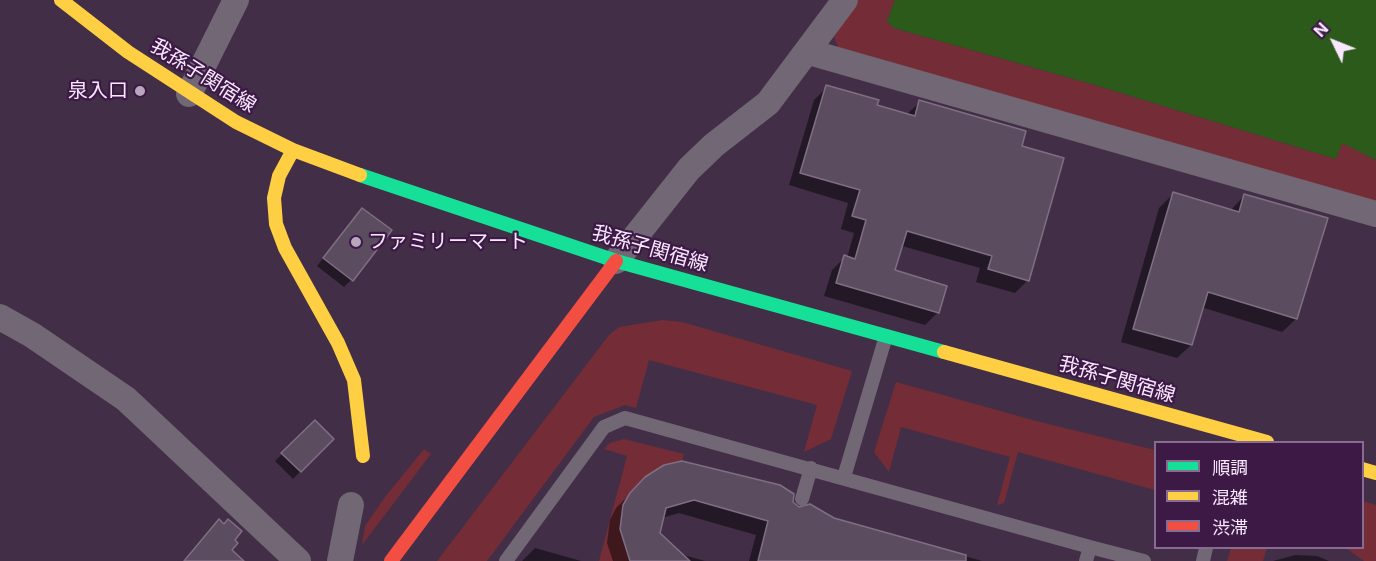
<!DOCTYPE html>
<meta charset="utf-8">
<style>
body{margin:0}
#map{position:relative;width:1376px;height:561px;overflow:hidden;background:#422e46;font-family:Inter,"Noto Sans JP",sans-serif}
canvas{display:block}
.legend{position:absolute;left:1154px;top:441px;width:210px;height:108px;box-sizing:border-box;background:#3d1946;border:2px solid #886b90;margin:0;padding:8px 10px;list-style:none;font-size:18px;color:#f9e7fe}
.legend li{display:flex;align-items:center;gap:12px;height:30px}
.legend b{width:30px;border:2px solid #886b90}
.north{position:absolute;left:1304px;top:12px;width:60px;height:60px;-webkit-text-stroke:4px #3d1946;paint-order:stroke;rotate:313deg;font-size:16px;font-weight:700;line-height:24px;text-align:center;color:#f9e7fe}
.north::after{content:'';display:block;margin:auto;width:21px;height:27px;background:#f9e7fe;clip-path:polygon(50% 0,100% 100%,50% 72%,0 100%)}
</style>
<div id="map">
<canvas width="1376" height="561"></canvas>
<ul class="legend">
<li><b style="height:8px;background:#16e098"></b>順調</li>
<li><b style="height:8px;background:#ffcf43"></b>混雑</li>
<li><b style="height:8px;background:#f24e42"></b>渋滞</li>
</ul>
<div class="north">N</div>
</div>
<script>
const ctx = document.querySelector('canvas').getContext('2d');
ctx.lineJoin = 'round';
function fillPath(path, color) {
  ctx.fillStyle = color;
  ctx.fill(path, 'evenodd');
}
function toPath(rows) {
  const path = new Path2D();
  for (const r of rows) {
    path.moveTo(r[0], r[1]);
    for (let i = 2; i < r.length; i += 2) path.lineTo(r[i], r[i + 1]);
  }
  return path;
}
function trace(path, color, width, dash) {
  ctx.strokeStyle = color;
  ctx.lineWidth = width;
  ctx.lineCap = dash ? 'butt' : 'round';
  ctx.setLineDash(dash || []);
  ctx.stroke(path);
}
function write(font, color, halo, rows, align = 'center') {
  ctx.font = font + ' Inter,"Noto Sans JP",sans-serif';
  ctx.lineWidth = 4.5;
  ctx.setLineDash([]);
  ctx.textBaseline = 'middle';
  ctx.strokeStyle = halo;
  ctx.fillStyle = color;
  for (const [text, x, y, turn = 0] of rows) {
    ctx.save();
    ctx.translate(x, y);
    ctx.rotate((+turn || 0) * Math.PI / 180);
    ctx.textAlign = isNaN(turn) ? turn : align;
    if (halo) ctx.strokeText(text, 0, 0);
    ctx.fillText(text, 0, 0);
    ctx.restore();
  }
}
fillPath(toPath([
 [857,0,895,0,887,21,894,28,1095,85,1336,159,1342,142,1376,160,1376,203,838,47,834,37],
 [663,320,682,322,852,371,831,439,804,452,817,405,649,360,636,408,625,405,594,417,487,561,437,561,609,335,619,327],
 [896,382,1040,422,1155,450,1155,490,1018,452,1004,503,997,505,1010,457,901,427,889,472,874,452],
 [624,439,684,454,682,461,664,465,645,477,630,493,623,505,620,529,626,550,634,561,599,561,627,456,604,449,610,443],
 [424,449,431,454,362,545,365,526,385,497],
 [1363,501,1376,505,1376,561,1364,561,1346,548,1362,548],
 [1231,548,1267,548,1263,561,1227,561]
]), '#742d36');
fillPath(toPath([
 [895,0,1376,0,1376,160,1342,143,1336,159,1095,85,894,28,887,21]
]), '#2b5a1a');
fillPath(toPath([
 [827,87,906,115,920,102,1020,147,1028,280,1015,293,976,282,980,268,902,246,893,271,938,312,925,325,824,296,832,270,845,257,847,258,854,233,841,229,848,203,789,185,814,100],
 [1173,194,1230,211,1245,195,1296,319,1282,332,1201,307,1191,345,1177,358,1121,342,1159,208],
 [355,217,351,280,344,287,317,266],
 [315,422,332,439,293,479,275,461],
 [646,478,793,495,795,507,982,561,749,561,756,535,679,513,662,518,658,533,680,554,705,561,613,561,607,543,610,520,616,508],
 [535,548,581,561,522,561],
 [1295,555,1317,556,1329,561,1273,561]
]), '#0007');
const building = toPath([
 [826,85,879,100,877,105,915,116,919,100,1026,131,1022,146,1064,158,1029,281,988,269,992,256,907,231,895,270,947,286,939,313,836,283,844,255,855,259,866,220,852,216,860,190,800,173,826,85],
 [1173,192,1239,212,1244,194,1328,218,1297,319,1208,292,1192,345,1133,329,1173,192],
 [362,208,392,230,353,281,323,258,362,208],
 [315,420,334,439,301,472,281,453,315,420],
 [682,461,780,485,794,494,793,502,799,507,810,504,834,518,966,555,966,561,758,561,768,521,694,500,666,508,660,533,690,561,630,561,620,529,623,505,630,493,645,477,664,465,682,461],
 [219,519,224,524,228,519,242,531,235,540,238,543,232,550,244,561,184,561,219,519]
]);
fillPath(building, '#5c4c60');
trace(building, '#806f84', 1.5);
trace(toPath([
 [844,477,886,336],
 [802,499,811,468],
 [1090,547,1144,561],
 [506,561,604,427,625,418,1090,547,1086,561],
 [1203,561,1206,548]
]), '#726774', 14);
trace(toPath([
 [809,52,1376,214],
 [189,94,236,0],
 [616,261,689,169,714,145,768,103,845,0],
 [0,317,32,335,126,399,298,561],
 [340,561,351,505]
]), '#726774', 26);
trace(toPath([
 [360,175,616,261,944,352]
]), '#16e098', 14);
trace(toPath([
 [61,0,128,52,236,122,293,150,360,175],
 [293,150,279,176,274,198,276,224,285,248,338,343,354,380,363,456],
 [944,352,1267,442],
 [1362,469,1376,473]
]), '#ffcf43', 14);
trace(toPath([
 [391,561,616,261]
]), '#f24e42', 14);
for (const [x, y, r, color] of [
 [140,91,6,"#b9a6be"],
 [356,242,6,"#b9a6be"]
]) {
  const dot = new Path2D();
  dot.arc(x, y, r, 0, 2 * Math.PI);
  ctx.fillStyle = color;
  ctx.fill(dot);
  trace(dot, '#3d1946', 2);
}
write('20px', '#f9e7fe', '#3d1946', [
 ["我孫子関宿線",203,76,32],
 ["我孫子関宿線",650,249,16],
 ["我孫子関宿線",1117,380,16]
]);
write('20px', '#f9e7fe', '#3d1946', [
 ["泉入口",128,91],
 ["ファミリーマート",368,242,"left"]
], 'right');
</script>
